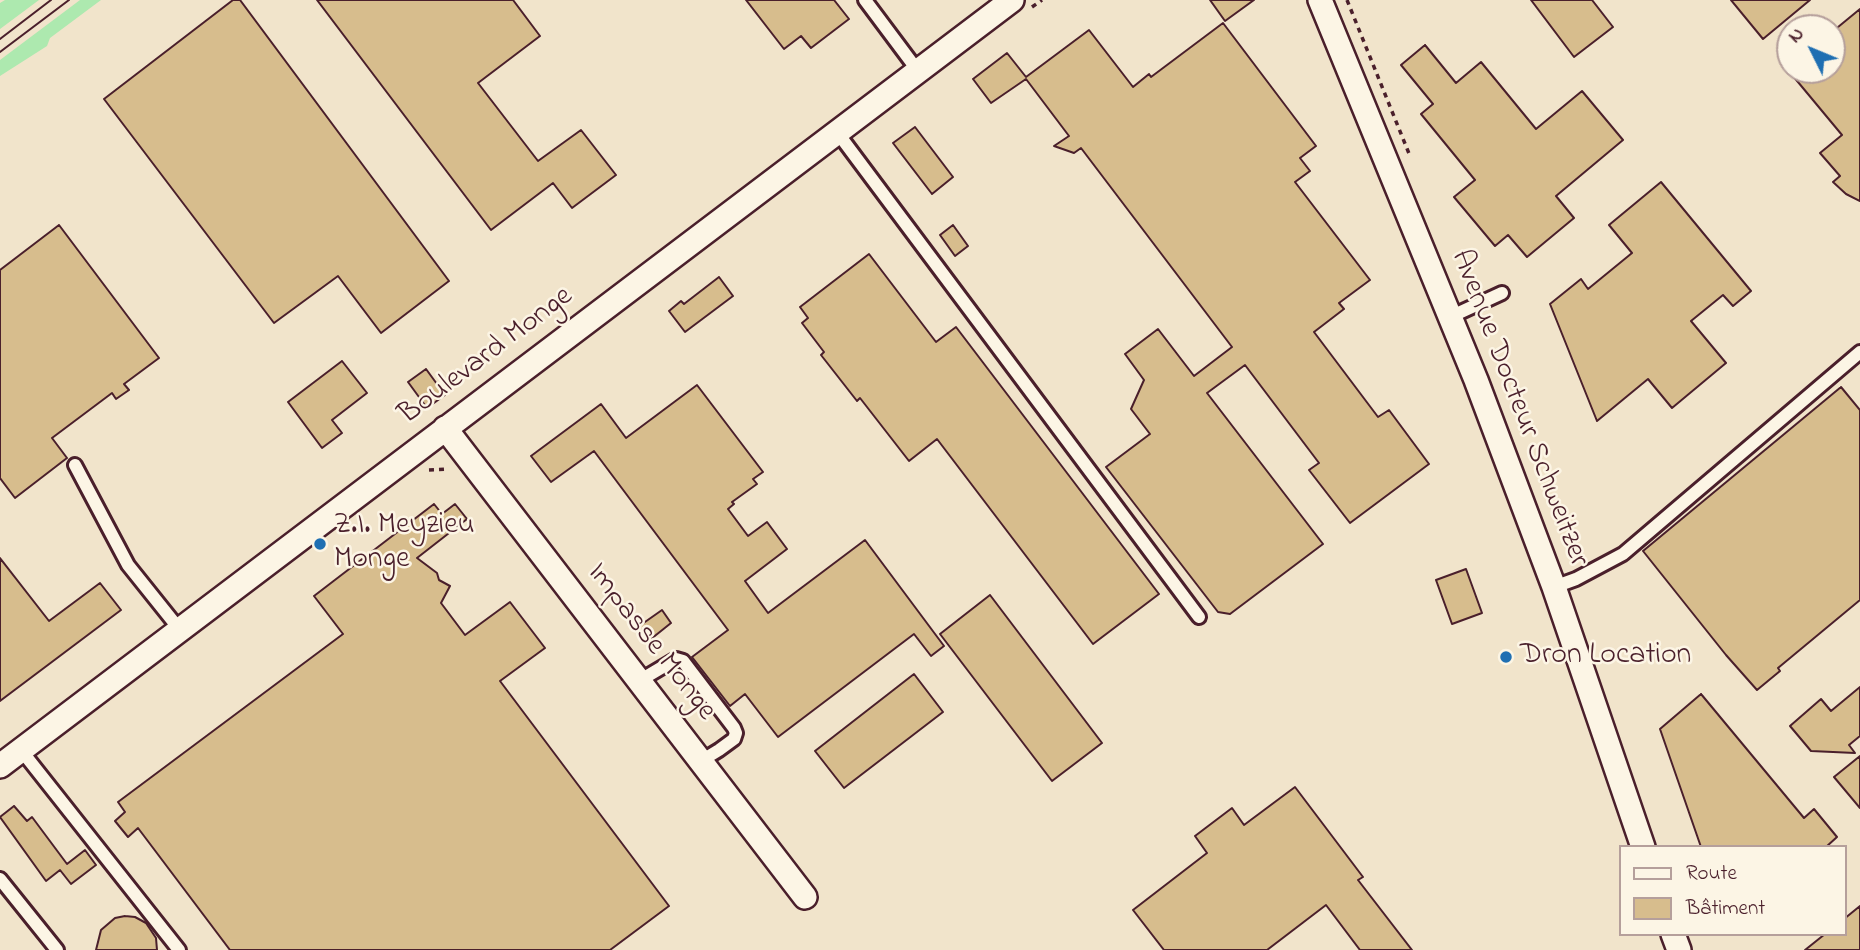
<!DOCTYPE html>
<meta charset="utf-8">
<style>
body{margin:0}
#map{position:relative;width:1860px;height:950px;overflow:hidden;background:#fcf5e5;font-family:"Indie Flower",sans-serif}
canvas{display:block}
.legend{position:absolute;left:1619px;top:845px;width:228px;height:91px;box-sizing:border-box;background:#fcf5e5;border:2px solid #b59f9b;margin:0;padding:9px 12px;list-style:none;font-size:21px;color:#4a1f2b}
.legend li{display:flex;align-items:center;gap:14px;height:35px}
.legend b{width:35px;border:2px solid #b59f9b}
.north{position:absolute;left:1776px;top:14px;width:70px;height:70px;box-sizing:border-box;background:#fcf5e5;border:2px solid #b59f9b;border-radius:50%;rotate:313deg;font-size:19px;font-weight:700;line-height:28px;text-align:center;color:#4a1f2b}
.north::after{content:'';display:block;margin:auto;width:24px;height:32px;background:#1f6fb2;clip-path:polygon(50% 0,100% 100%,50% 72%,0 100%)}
</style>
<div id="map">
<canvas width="1860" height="950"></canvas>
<ul class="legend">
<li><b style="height:9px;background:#fcf5e5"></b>Route</li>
<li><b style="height:19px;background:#d7bd8d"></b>Bâtiment</li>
</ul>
<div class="north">N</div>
</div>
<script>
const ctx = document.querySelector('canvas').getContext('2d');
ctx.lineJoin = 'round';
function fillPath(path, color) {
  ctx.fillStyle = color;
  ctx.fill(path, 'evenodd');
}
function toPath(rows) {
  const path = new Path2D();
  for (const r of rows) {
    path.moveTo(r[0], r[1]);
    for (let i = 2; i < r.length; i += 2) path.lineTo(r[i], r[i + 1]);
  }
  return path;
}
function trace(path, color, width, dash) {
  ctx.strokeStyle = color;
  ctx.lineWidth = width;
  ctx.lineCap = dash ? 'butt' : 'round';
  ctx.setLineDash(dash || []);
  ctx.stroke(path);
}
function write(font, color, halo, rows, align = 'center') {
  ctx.font = font + ' "Indie Flower",sans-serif';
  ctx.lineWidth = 5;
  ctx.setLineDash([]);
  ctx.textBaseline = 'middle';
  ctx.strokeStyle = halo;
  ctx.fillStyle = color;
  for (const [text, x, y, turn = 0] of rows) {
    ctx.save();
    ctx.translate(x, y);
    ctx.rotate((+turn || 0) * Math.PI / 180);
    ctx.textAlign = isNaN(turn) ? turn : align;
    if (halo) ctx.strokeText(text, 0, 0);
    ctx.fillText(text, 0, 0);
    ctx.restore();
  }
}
fillPath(toPath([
 [0,0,1860,0,1860,950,0,950],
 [1790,28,1832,28,1832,70,1790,70],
 [1620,847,1844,847,1844,934,1620,934]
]), '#f1e4cb');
fillPath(toPath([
 [5,0,39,0,0,29,0,3],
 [80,0,101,0,50,38,47,46,0,76,0,60]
]), '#ade9af');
const building = toPath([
 [233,0,240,0,449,281,381,333,338,276,274,323,104,99,233,0],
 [317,0,513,0,540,36,478,83,538,161,581,130,616,175,572,208,553,183,491,230,317,0],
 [746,0,834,0,849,19,811,48,801,36,784,49,746,0],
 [1210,0,1254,0,1225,21,1210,0],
 [1531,0,1592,0,1613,27,1574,57,1531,0],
 [1731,0,1810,0,1763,39,1731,0],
 [1860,9,1860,201,1846,194,1833,182,1840,176,1820,153,1842,135,1788,70,1832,70,1832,32,1860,9],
 [1223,23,1316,146,1300,158,1310,171,1295,182,1370,280,1339,303,1344,309,1314,332,1378,417,1389,410,1429,464,1350,523,1309,470,1319,463,1245,365,1207,393,1323,544,1230,614,1218,612,1106,467,1150,434,1131,409,1144,380,1125,354,1158,329,1194,376,1232,347,1081,148,1074,153,1054,146,1069,136,1026,79,991,103,973,79,1007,53,1026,77,1089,30,1133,87,1149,74,1151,77,1223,23],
 [1425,45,1456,83,1481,62,1536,129,1582,91,1623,140,1556,196,1574,218,1527,257,1508,235,1495,246,1454,197,1475,180,1421,114,1433,104,1401,65,1425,45],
 [915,127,953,177,932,194,893,143,915,127],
 [1661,182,1751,291,1733,306,1723,295,1691,321,1726,363,1672,408,1648,379,1597,421,1550,304,1581,279,1588,289,1632,253,1609,225,1661,182],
 [59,225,159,358,124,384,129,390,116,399,112,393,52,438,67,458,15,498,0,478,0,270,59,225],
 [953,225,968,246,955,256,940,235,953,225],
 [869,254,936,342,956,327,1159,594,1093,644,937,439,909,461,860,398,857,401,821,355,824,352,802,323,808,318,800,307,869,254],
 [719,277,733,296,685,332,669,311,681,301,684,304,719,277],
 [342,361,367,393,332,420,342,433,322,448,288,402,342,361],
 [426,369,445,395,427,408,408,382,426,369],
 [697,385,763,472,753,479,757,484,732,502,734,504,728,509,748,536,767,522,787,549,745,581,768,613,865,540,944,646,931,656,914,634,778,737,745,694,730,706,692,657,728,630,594,451,551,482,531,456,601,404,626,438,697,385],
 [1841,387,1860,410,1860,600,1778,668,1780,671,1757,690,1726,655,1643,551,1841,387],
 [434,504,442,514,455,504,467,519,417,558,437,573,439,580,450,586,441,603,465,635,510,602,545,648,500,681,669,906,610,950,230,950,138,828,128,837,115,821,125,812,118,802,343,634,314,596,434,504],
 [0,558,49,621,100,583,121,610,0,701,0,558],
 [1466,569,1482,613,1452,624,1436,580,1466,569],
 [990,595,1102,743,1052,781,940,634,990,595],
 [662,610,671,623,646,643,635,629,662,610],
 [914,674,943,712,844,788,815,751,914,674],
 [1860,687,1860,736,1849,745,1855,753,1811,751,1790,726,1821,699,1831,711,1860,687],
 [1701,694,1804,818,1814,809,1837,837,1826,847,1701,847,1660,729,1701,694],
 [1860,756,1860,808,1834,777,1860,756],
 [1295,787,1363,877,1358,880,1412,950,1360,950,1326,905,1267,950,1164,950,1133,910,1207,853,1195,836,1232,808,1244,825,1295,787],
 [14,806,27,821,32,817,67,864,85,850,96,865,71,884,60,870,46,881,0,817,14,806],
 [1860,906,1860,950,1805,950,1825,934,1844,934,1844,919,1860,906],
 [125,916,135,917,146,923,156,938,157,950,96,950,101,930,115,918,125,916]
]);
fillPath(building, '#d7bd8d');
trace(building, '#4a1f2b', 2);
const service = toPath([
 [865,0,918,71],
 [837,132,1199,617],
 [1450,317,1502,293],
 [75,465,128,565,180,630],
 [1554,587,1576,579,1623,554,1860,352],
 [639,681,676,659,683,661,734,728,736,733,734,739,719,750,701,761],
 [21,750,179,950],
 [0,879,57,950]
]);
const minor = toPath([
 [1320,0,1476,380,1554,587,1643,847],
 [445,428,805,897],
 [0,766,1012,0],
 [1673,934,1679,950]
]);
trace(service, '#4a1f2b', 18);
trace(minor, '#4a1f2b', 28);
trace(toPath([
 [1347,0,1410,156],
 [1032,7,1042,0],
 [429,470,448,469]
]), '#4a1f2b', 3.5, [5, 5]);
trace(service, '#fcf5e5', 12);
trace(minor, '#fcf5e5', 23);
trace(toPath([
 [0,39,51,0],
 [0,52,69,0]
]), '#4a1f2b', 2);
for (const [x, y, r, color] of [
 [320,544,7,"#1f6fb2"],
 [1506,657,7,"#1f6fb2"]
]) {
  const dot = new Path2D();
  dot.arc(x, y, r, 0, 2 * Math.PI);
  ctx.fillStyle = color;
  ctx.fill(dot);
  trace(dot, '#fcf5e5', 2.5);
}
write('30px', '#4a1f2b', '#fcf5e5', [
 ["Boulevard Monge",487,357,-37],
 ["Avenue Docteur Schweitzer",1518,409,69],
 ["Impasse Monge",650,643,52]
]);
write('30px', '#4a1f2b', '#fcf5e5', [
 ["Z.I. Meyzieu",334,527],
 ["Monge",334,561],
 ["Dron Location",1520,657]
], 'left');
</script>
